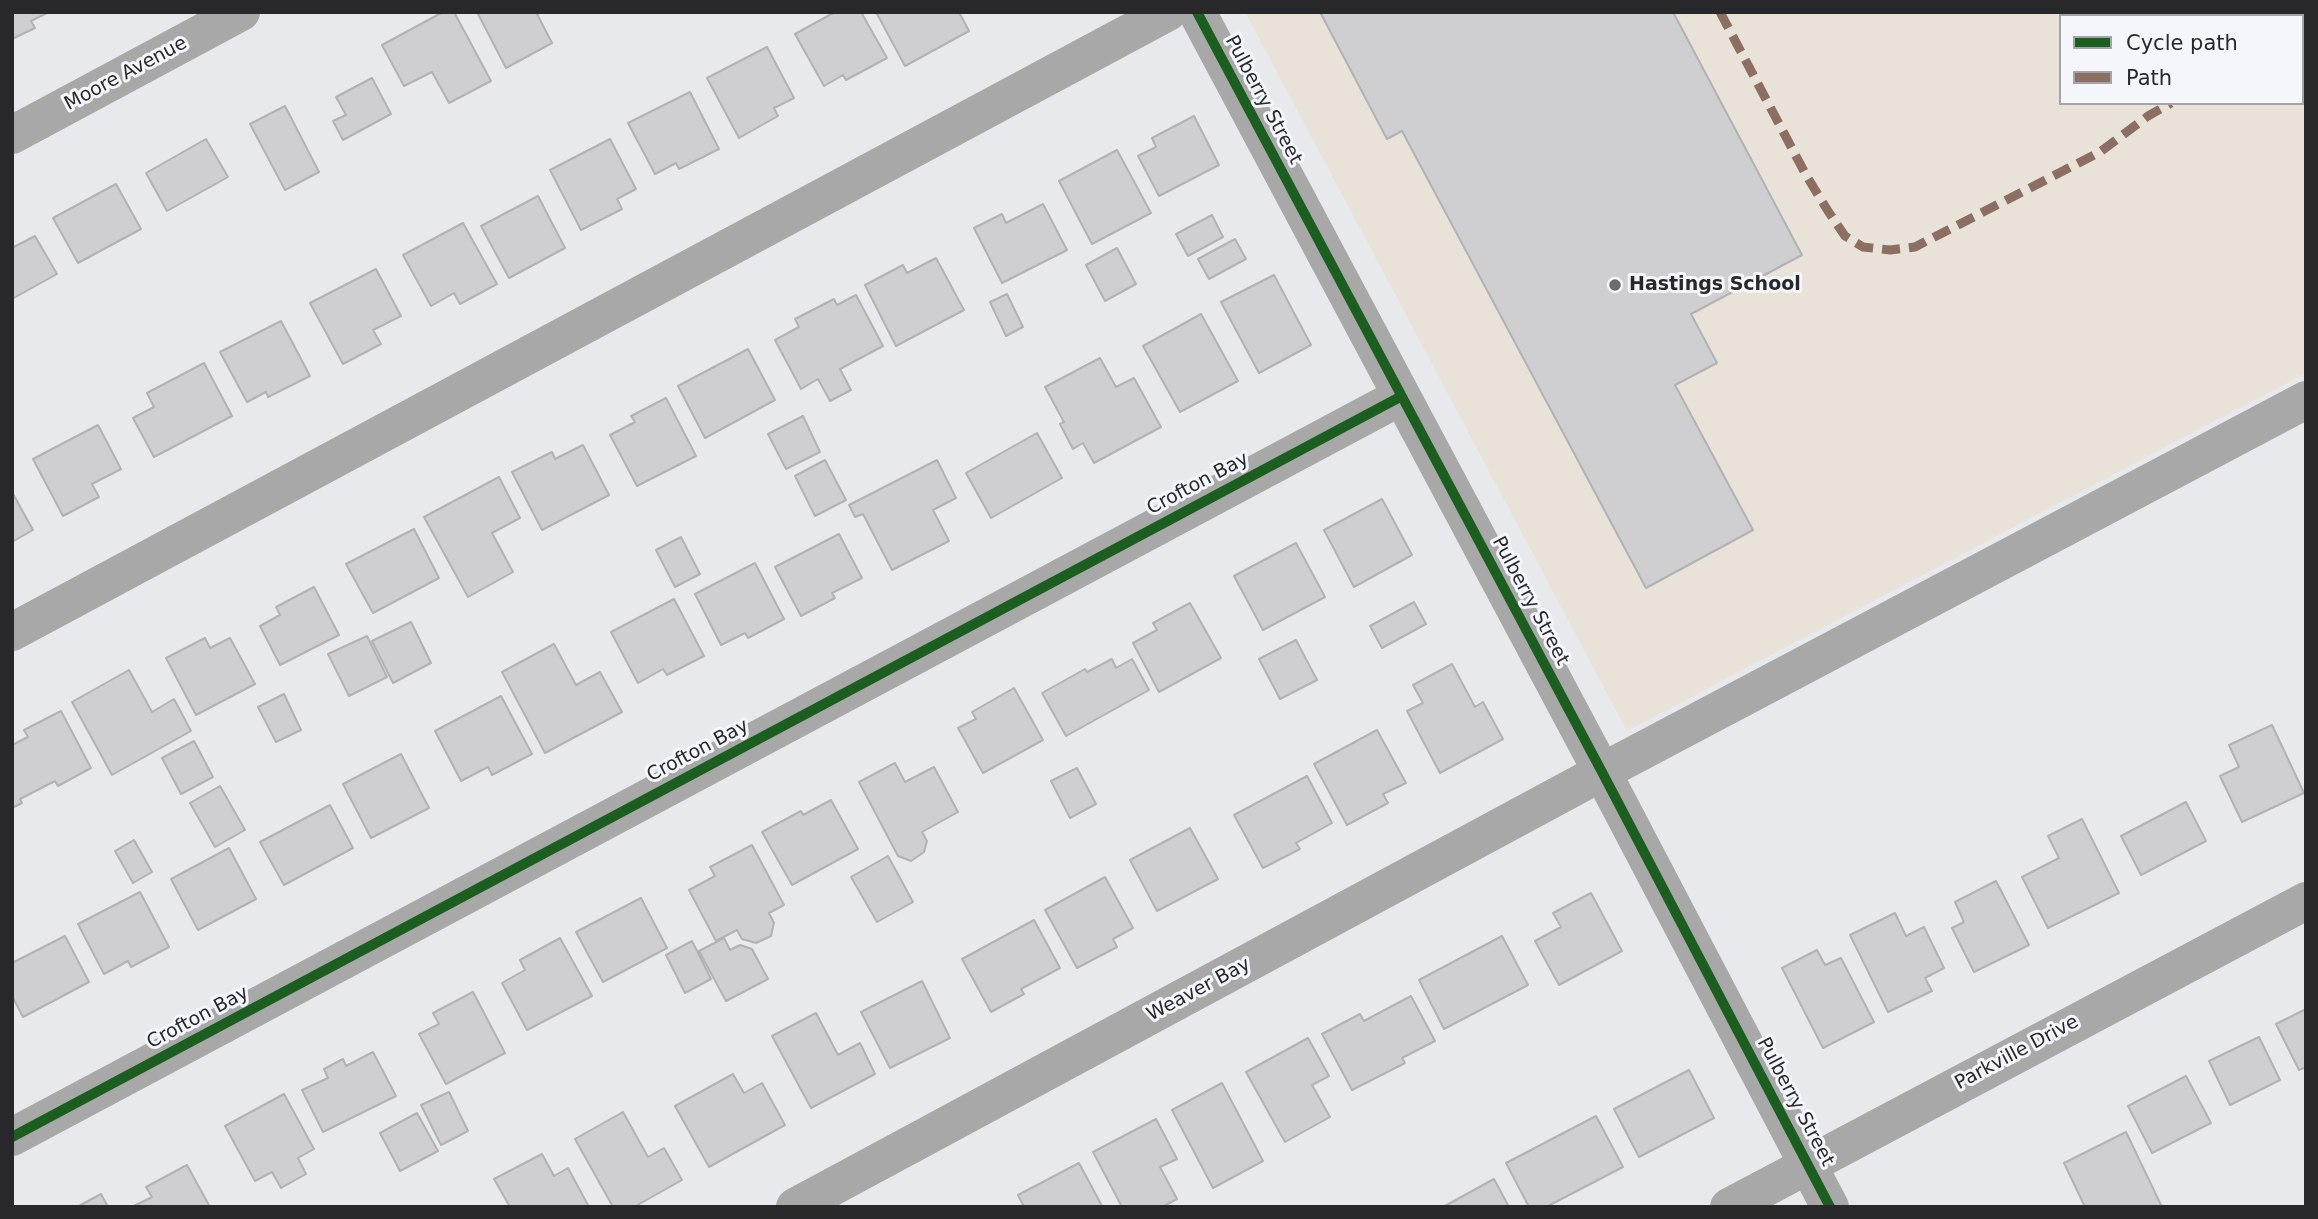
<!DOCTYPE html>
<style>
body{margin:0}
#map{position:relative;width:2318px;height:1219px;overflow:hidden;background:#e8e9ed;font-family:"DejaVu Sans",sans-serif}
canvas{display:block}
.frame{position:absolute;inset:0;border:14px solid #28282b;pointer-events:none}
.legend{position:absolute;left:2059px;top:14px;width:245px;height:91px;box-sizing:border-box;background:#f4f6fc;border:2px solid #a2a4a8;margin:0;padding:9px 12px;list-style:none;font-size:21px;color:#28282b}
.legend li{display:flex;align-items:center;gap:14px;height:35px}
.legend b{width:35px;border:2px solid #a2a4a8}
</style>
<div id="map">
<canvas width="2318" height="1219"></canvas>
<div class="frame"></div>
<ul class="legend">
<li><b style="height:9px;background:#1b5e20"></b>Cycle path</li>
<li><b style="height:9px;background:#8d6e63"></b>Path</li>
</ul>
</div>
<script>
const g = document.querySelector('canvas').getContext('2d');
g.lineJoin = 'round';
function paint(path, color) {
  g.fillStyle = color;
  g.fill(path, 'evenodd');
}
function poly(rows) {
  const path = new Path2D();
  for (const r of rows) {
    path.moveTo(r[0], r[1]);
    for (let i = 2; i < r.length; i += 2) path.lineTo(r[i], r[i + 1]);
  }
  return path;
}
function trace(path, color, width, dash) {
  g.strokeStyle = color;
  g.lineWidth = width;
  g.lineCap = dash ? 'butt' : 'round';
  g.setLineDash(dash || []);
  g.stroke(path);
}
function write(font, color, halo, rows, align = 'center') {
  g.font = font + ' "DejaVu Sans",sans-serif';
  g.lineWidth = 6;
  g.setLineDash([]);
  g.textBaseline = 'middle';
  g.strokeStyle = halo;
  g.fillStyle = color;
  for (const [text, x, y, turn = 0] of rows) {
    g.save();
    g.translate(x, y);
    g.rotate((+turn || 0) * Math.PI / 180);
    g.textAlign = isNaN(turn) ? turn : align;
    if (halo) g.strokeText(text, 0, 0);
    g.fillText(text, 0, 0);
    g.restore();
  }
}
paint(poly([
 [1245,12,2306,12,2306,373,1627,731],
 [2061,16,2302,16,2302,103,2061,103]
]), '#e9e2d9');
const building = poly([
 [12,12,49,12,31,21,35,28,12,39,12,12],
 [443,12,454,12,491,81,449,103,432,72,404,86,382,45,443,12],
 [477,12,536,12,552,43,506,68,477,12],
 [835,12,861,12,887,58,846,80,843,75,824,86,795,34,835,12],
 [876,12,959,12,969,31,905,66,876,12],
 [1320,12,1673,12,1802,255,1691,314,1717,363,1675,385,1753,530,1646,588,1402,131,1387,139,1320,12],
 [767,47,794,98,774,108,778,116,739,138,707,78,767,47],
 [372,78,391,114,343,140,333,121,346,115,336,97,372,78],
 [690,92,719,149,679,169,676,163,655,174,628,123,690,92],
 [285,106,319,172,285,190,250,124,285,106],
 [1194,116,1219,165,1159,196,1138,156,1156,147,1152,138,1194,116],
 [206,139,228,177,167,211,146,173,206,139],
 [610,139,636,189,617,199,622,209,581,230,550,170,610,139],
 [1117,150,1151,213,1092,244,1059,181,1117,150],
 [116,184,141,229,78,263,53,218,116,184],
 [538,196,565,248,509,278,481,226,538,196],
 [1043,204,1067,250,1002,283,974,228,1002,214,1006,223,1043,204],
 [1212,215,1223,237,1188,256,1176,234,1212,215],
 [463,223,497,284,460,304,454,293,431,306,403,255,463,223],
 [35,236,57,274,12,299,12,248,35,236],
 [1235,239,1246,259,1209,279,1198,259,1235,239],
 [1117,248,1136,284,1105,301,1086,265,1117,248],
 [936,258,964,310,896,346,865,285,903,265,907,273,936,258],
 [376,269,401,316,373,330,381,344,343,364,310,303,376,269],
 [1274,275,1311,345,1259,373,1221,302,1274,275],
 [1007,294,1023,327,1006,336,990,302,1007,294],
 [856,295,883,346,840,369,851,390,830,401,818,379,801,389,775,340,799,327,795,319,834,299,837,305,856,295],
 [1201,314,1238,381,1180,412,1143,346,1201,314],
 [281,321,310,376,268,397,266,392,247,402,220,352,281,321],
 [748,349,775,400,705,438,678,386,748,349],
 [1100,358,1116,387,1134,378,1161,427,1094,463,1083,443,1073,449,1060,424,1064,422,1045,387,1100,358],
 [204,363,232,416,154,457,133,418,154,407,147,393,204,363],
 [666,398,696,456,637,486,610,435,635,422,631,416,666,398],
 [803,416,820,452,786,469,768,434,803,416],
 [98,425,121,469,92,484,99,497,63,516,33,459,98,425],
 [1037,433,1062,478,991,518,966,473,1037,433],
 [583,445,609,495,542,530,512,472,552,452,555,459,583,445],
 [825,460,846,500,815,516,795,476,825,460],
 [937,460,956,498,933,510,949,541,892,570,863,514,855,517,849,505,937,460],
 [499,477,520,518,492,533,513,572,468,597,424,517,499,477],
 [12,492,33,530,12,542,12,492],
 [1382,499,1412,555,1354,587,1324,530,1382,499],
 [414,529,439,578,373,613,346,564,414,529],
 [839,534,862,578,832,593,835,598,801,616,775,567,839,534],
 [681,537,700,574,675,587,656,550,681,537],
 [1296,543,1325,597,1263,630,1234,576,1296,543],
 [755,563,784,619,748,638,745,633,721,645,695,594,755,563],
 [314,587,339,635,280,665,260,626,280,615,276,607,314,587],
 [674,599,704,656,667,675,663,669,638,683,611,632,674,599],
 [1414,602,1426,624,1382,648,1370,626,1414,602],
 [1190,603,1221,658,1159,692,1133,643,1157,630,1153,623,1190,603],
 [411,622,431,663,393,683,372,641,411,622],
 [367,636,387,677,349,696,328,654,367,636],
 [205,638,210,648,230,638,255,684,196,715,166,658,205,638],
 [1296,640,1317,680,1280,699,1259,659,1296,640],
 [554,644,576,685,600,672,622,712,545,753,502,672,554,644],
 [1112,659,1116,668,1132,659,1149,690,1066,736,1042,693,1085,669,1087,672,1112,659],
 [1452,664,1475,707,1483,702,1503,739,1440,773,1407,711,1423,703,1413,685,1452,664],
 [129,670,152,712,174,699,191,731,112,775,72,702,129,670],
 [1014,688,1043,740,983,773,958,728,976,719,972,712,1014,688],
 [284,694,301,730,276,742,258,707,284,694],
 [501,696,532,754,492,775,488,767,461,781,435,731,501,696],
 [61,711,91,768,58,786,55,781,20,799,22,803,12,808,12,745,28,737,24,730,61,711],
 [2272,725,2304,793,2242,822,2220,776,2239,767,2229,745,2272,725],
 [1377,730,1406,783,1383,794,1388,803,1347,825,1314,764,1377,730],
 [194,741,213,777,181,794,162,758,194,741],
 [401,754,429,808,371,838,343,784,401,754],
 [895,763,905,782,934,767,958,812,922,832,927,841,924,852,911,861,898,856,859,782,895,763],
 [1077,768,1096,804,1070,818,1051,781,1077,768],
 [1307,776,1332,823,1296,843,1300,849,1263,868,1234,815,1307,776],
 [220,786,245,830,215,847,190,803,220,786],
 [831,800,858,849,792,885,762,832,801,811,803,815,831,800],
 [2186,802,2206,841,2141,875,2121,836,2186,802],
 [330,805,353,848,284,885,260,842,330,805],
 [2082,819,2119,893,2048,928,2022,877,2059,858,2048,836,2082,819],
 [1190,828,1218,879,1157,911,1130,860,1190,828],
 [134,840,152,872,133,883,115,851,134,840],
 [752,845,784,905,769,913,774,923,771,936,756,943,742,939,737,930,716,941,689,890,715,876,710,867,752,845],
 [229,848,256,899,198,930,171,879,229,848],
 [888,856,913,902,877,922,851,877,888,856],
 [1105,877,1133,928,1113,939,1117,947,1077,968,1045,910,1105,877],
 [1996,881,2029,945,1974,972,1952,928,1964,922,1955,902,1996,881],
 [140,892,169,947,131,967,128,961,104,974,78,924,140,892],
 [1591,893,1622,951,1559,985,1535,941,1561,927,1553,913,1591,893],
 [641,898,667,948,603,982,576,932,641,898],
 [1895,913,1906,936,1924,927,1944,968,1925,978,1932,991,1888,1012,1850,935,1895,913],
 [1034,920,1060,968,1021,989,1024,994,991,1012,962,959,1034,920],
 [65,936,89,982,23,1017,12,996,12,963,65,936],
 [1502,936,1528,985,1444,1029,1419,980,1502,936],
 [560,938,592,996,527,1030,502,983,525,970,520,960,560,938],
 [724,938,730,950,740,945,752,949,768,979,726,1001,699,951,724,938],
 [692,941,711,979,685,993,666,955,692,941],
 [1817,950,1825,965,1841,958,1874,1022,1823,1048,1782,968,1817,950],
 [922,981,950,1038,890,1068,861,1012,922,981],
 [473,992,505,1053,446,1084,419,1034,439,1024,433,1013,473,992],
 [1411,996,1435,1041,1402,1058,1405,1063,1352,1090,1322,1034,1360,1014,1364,1021,1411,996],
 [2306,1009,2306,1067,2299,1070,2276,1024,2306,1009],
 [816,1013,838,1055,860,1043,875,1074,811,1108,772,1036,816,1013],
 [2259,1037,2280,1080,2230,1105,2209,1061,2259,1037],
 [1308,1038,1329,1076,1312,1085,1330,1117,1285,1142,1246,1072,1308,1038],
 [373,1052,396,1096,323,1132,302,1090,328,1078,324,1069,343,1059,346,1066,373,1052],
 [1689,1070,1714,1118,1639,1157,1614,1109,1689,1070],
 [733,1074,744,1093,762,1083,785,1125,709,1167,675,1106,733,1074],
 [2186,1076,2211,1123,2152,1153,2128,1106,2186,1076],
 [1222,1083,1263,1161,1213,1188,1172,1110,1222,1083],
 [449,1092,468,1131,441,1145,421,1105,449,1092],
 [284,1094,314,1149,298,1158,306,1174,281,1188,272,1172,255,1181,225,1126,284,1094],
 [623,1112,648,1157,664,1148,682,1180,634,1207,613,1207,575,1139,623,1112],
 [417,1113,438,1151,400,1171,380,1133,417,1113],
 [1596,1116,1623,1167,1546,1207,1529,1207,1506,1163,1596,1116],
 [1156,1119,1177,1159,1160,1167,1177,1199,1162,1207,1122,1207,1093,1152,1156,1119],
 [2126,1132,2162,1207,2085,1207,2064,1163,2126,1132],
 [542,1154,554,1176,568,1168,589,1207,510,1207,494,1179,542,1154],
 [1079,1163,1102,1206,1024,1207,1018,1195,1079,1163],
 [187,1165,210,1207,132,1207,152,1197,146,1187,187,1165],
 [1494,1179,1509,1207,1443,1207,1494,1179],
 [101,1194,108,1207,77,1207,101,1194]
]);
paint(building, '#cfcfd1');
trace(building, '#b2b1b3', 2);
trace(poly([
 [1197,12,1602,772,1830,1207],
 [12,135,241,12],
 [12,632,1168,12],
 [12,1137,1400,397],
 [795,1207,1602,772,2306,400],
 [1729,1207,2306,901]
]), '#a7a8a7', 38);
trace(poly([
 [1720,12,1806,175,1828,211,1845,236,1863,247,1890,250,1915,247,2100,152,2148,116,2171,103],
 [2302,27,2306,25]
]), '#8d6e63', 9, [18, 9]);
trace(poly([
 [1197,12,1602,772,1830,1207],
 [12,1137,1400,397]
]), '#1b5e20', 10);
for (const [x, y, r, color] of [
 [1615,285,7,"#6b6c6f"]
]) {
  const dot = new Path2D();
  dot.arc(x, y, r, 0, 2 * Math.PI);
  g.fillStyle = color;
  g.fill(dot);
  trace(dot, '#f4f6fc', 2.5);
}
write('19px', '#28282b', '#f4f6fc', [
 ["Moore Avenue",126,74,-28],
 ["Pulberry Street",1263,100,62],
 ["Crofton Bay",1198,484,-28],
 ["Pulberry Street",1530,601,62],
 ["Crofton Bay",698,751,-28],
 ["Weaver Bay",1199,990,-28],
 ["Crofton Bay",198,1018,-28],
 ["Parkville Drive",2017,1053,-28],
 ["Pulberry Street",1795,1102,62]
]);
write('bold 19px', '#28282b', '#f4f6fc', [
 ["Hastings School",1629,285]
], 'left');
</script>
